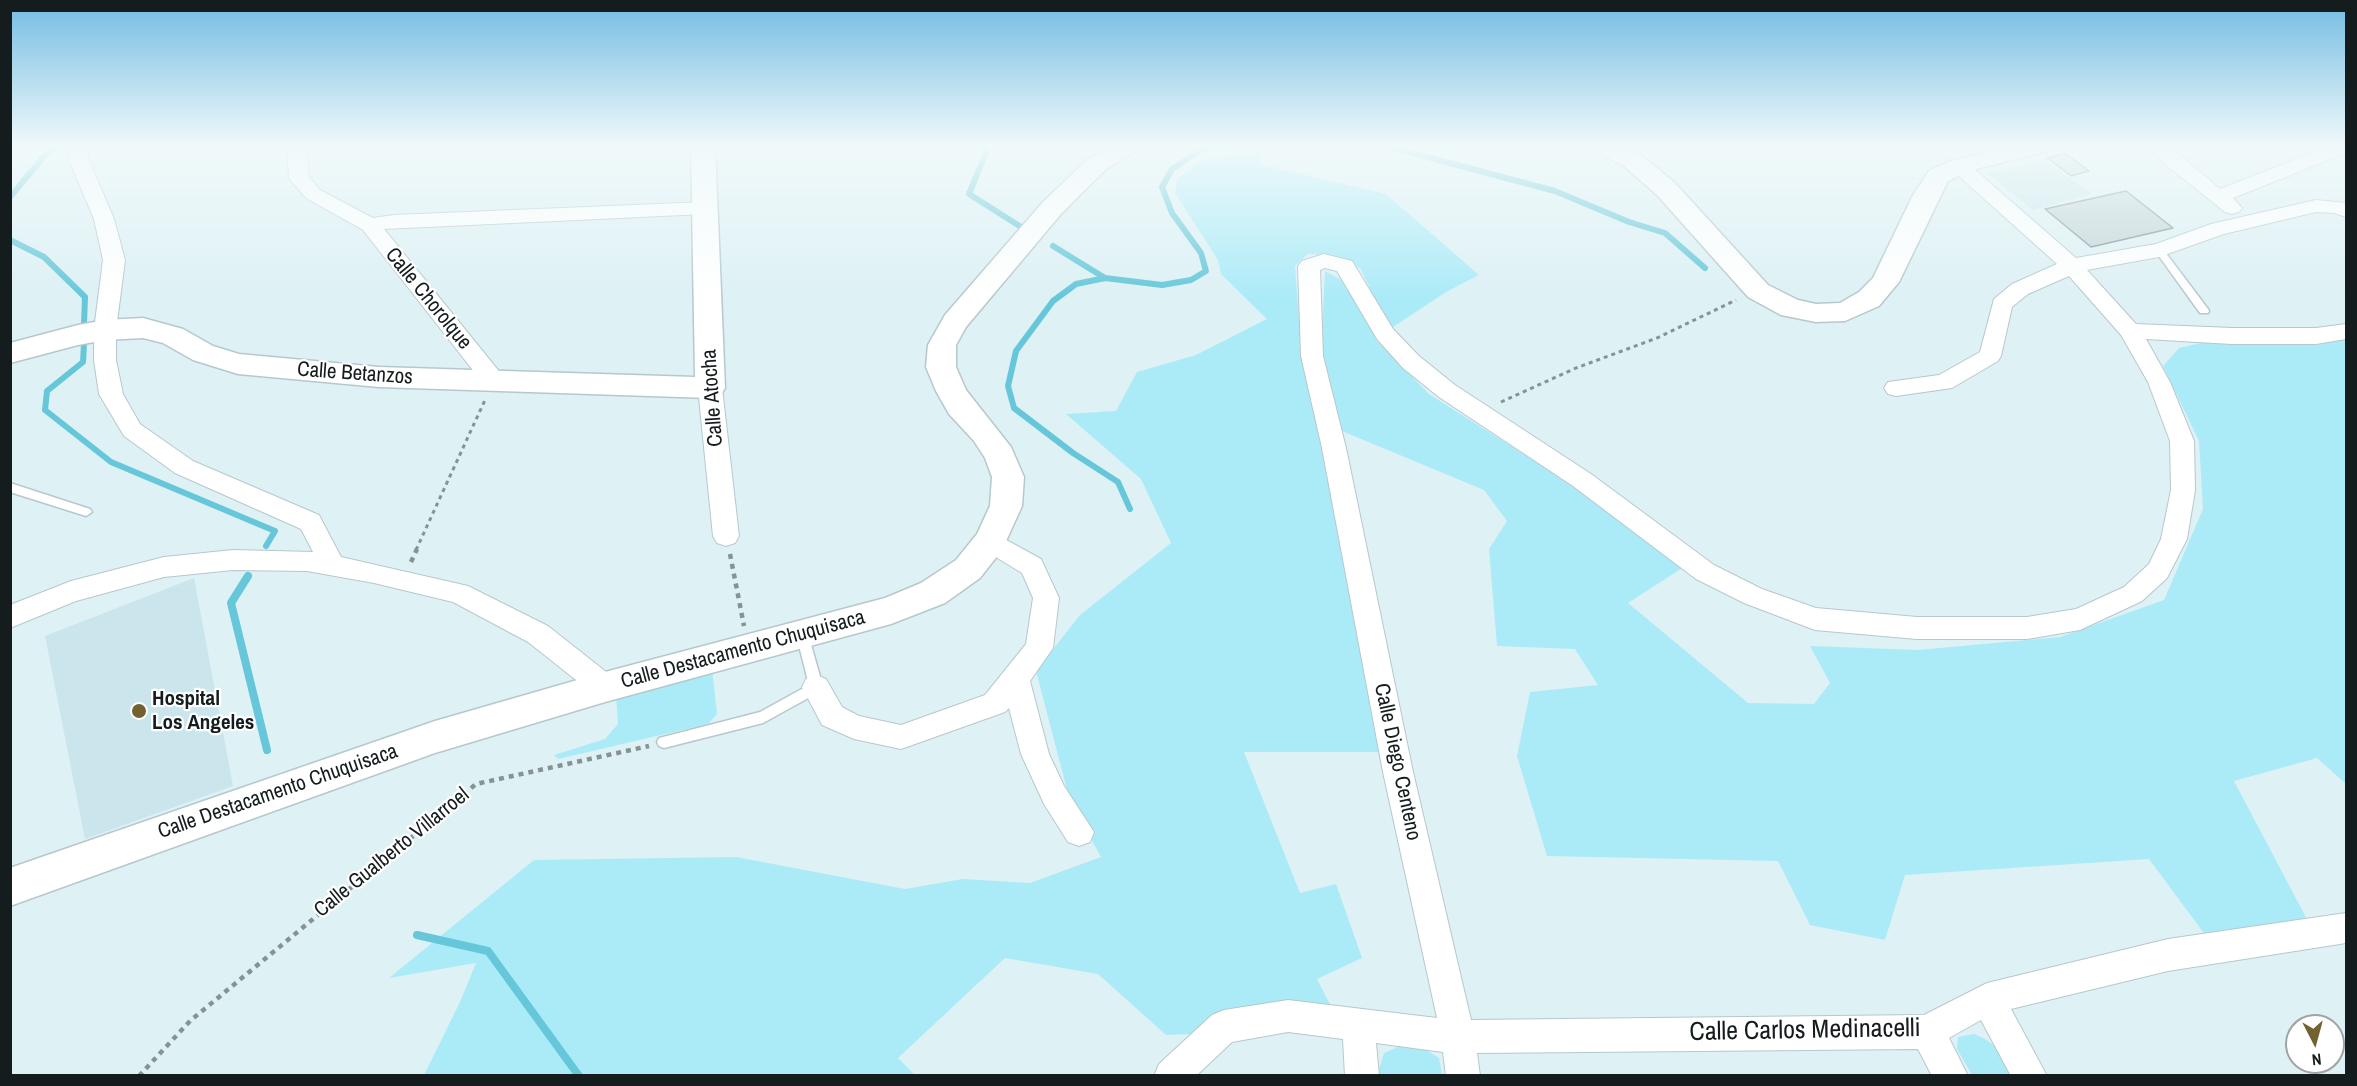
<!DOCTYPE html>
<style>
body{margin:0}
#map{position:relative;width:2357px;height:1086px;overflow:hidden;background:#def1f5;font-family:"Archivo Narrow",sans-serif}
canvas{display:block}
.frame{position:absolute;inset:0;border:12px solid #151c1d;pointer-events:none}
.north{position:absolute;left:2285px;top:1014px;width:60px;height:60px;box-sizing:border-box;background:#fff;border:2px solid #a1a4a5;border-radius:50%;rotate:174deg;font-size:16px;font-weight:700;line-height:24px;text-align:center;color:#151c1d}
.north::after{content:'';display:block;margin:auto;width:21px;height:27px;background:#73612f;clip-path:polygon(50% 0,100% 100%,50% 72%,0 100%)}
</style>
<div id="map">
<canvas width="2357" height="1086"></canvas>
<div class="frame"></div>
<div class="north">N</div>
</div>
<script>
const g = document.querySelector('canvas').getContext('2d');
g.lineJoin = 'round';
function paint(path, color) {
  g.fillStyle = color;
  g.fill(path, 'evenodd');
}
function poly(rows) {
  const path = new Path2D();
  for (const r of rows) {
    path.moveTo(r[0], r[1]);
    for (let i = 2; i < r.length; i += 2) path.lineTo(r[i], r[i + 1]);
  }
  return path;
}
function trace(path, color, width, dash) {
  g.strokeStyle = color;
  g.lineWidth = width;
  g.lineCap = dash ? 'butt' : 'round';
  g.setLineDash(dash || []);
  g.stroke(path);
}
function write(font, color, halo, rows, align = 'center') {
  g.font = font + ' "Archivo Narrow",sans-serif';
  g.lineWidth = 4.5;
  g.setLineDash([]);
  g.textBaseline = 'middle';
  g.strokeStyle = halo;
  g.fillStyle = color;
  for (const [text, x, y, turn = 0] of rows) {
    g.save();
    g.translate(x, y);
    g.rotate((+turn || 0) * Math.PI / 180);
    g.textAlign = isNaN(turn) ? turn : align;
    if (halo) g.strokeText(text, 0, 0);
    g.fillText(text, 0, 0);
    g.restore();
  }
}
paint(poly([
 [2044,159,2091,194,2033,210,1987,173],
 [194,578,233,786,85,839,45,636]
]), '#cae6ec');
paint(poly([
 [1262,148,1260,164,1386,194,1479,275,1446,292,1390,329,1360,268,1333,255,1308,254,1295,266,1301,347,1382,752,1244,752,1300,893,1336,884,1362,958,1317,979,1342,1028,1166,1035,1098,974,1005,958,898,1058,915,1075,424,1075,460,1002,476,963,389,978,534,860,736,857,905,889,963,879,1030,883,1101,857,1070,801,1036,671,1080,615,1171,543,1141,479,1066,414,1116,411,1137,372,1196,355,1267,319,1221,274,1218,260,1175,193,1177,180,1198,162],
 [1325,271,1351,285,1376,340,1429,394,1555,474,1687,565,1628,603,1748,703,1814,704,1830,683,1810,646,1918,650,2060,637,2164,600,2203,509,2199,441,2163,366,2179,348,2228,337,2329,340,2346,337,2346,784,2317,758,2234,781,2310,925,2209,940,2149,859,1905,875,1885,940,1810,925,1778,861,1547,856,1517,756,1530,692,1598,685,1575,649,1497,646,1489,549,1507,521,1484,490,1342,431,1321,353],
 [712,668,717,714,708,724,558,759,554,755,605,739,618,724,616,693],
 [1974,1034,1985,1039,1999,1049,2014,1075,1972,1075,1957,1049,1958,1037],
 [1405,1044,1422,1047,1439,1058,1442,1075,1377,1076,1384,1053]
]), '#abebf8');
trace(poly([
 [984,146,987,150,969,194,1029,232],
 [1386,146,1555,191,1629,222,1665,233,1705,268],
 [10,197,47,153,57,146],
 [10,240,44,257,85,297,84,324],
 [1053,246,1105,278,1162,285,1191,280,1206,271,1201,253,1172,213,1162,187,1172,169,1204,148,1212,146],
 [1105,278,1076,284,1053,301,1016,351,1008,386,1014,408,1073,453,1118,482,1130,509],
 [84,344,83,362,47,391,45,410,111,462,275,531,266,546]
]), '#65c7d9', 6);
trace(poly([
 [248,576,231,603,267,750],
 [417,935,488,951,579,1076]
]), '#65c7d9', 8);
const building = poly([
 [2065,153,2089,171,2071,176,2047,158,2065,153],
 [2126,191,2173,228,2091,247,2045,209,2126,191]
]);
paint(building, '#c3d5d9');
trace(building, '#829497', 1.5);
const lane = poly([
 [2159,247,2162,248,2208,309,2209,311,2208,313,2200,313,2156,252,2156,248,2159,247],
 [10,483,90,509,92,512,86,516,10,492,10,483],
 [802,629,806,630,808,634,823,687,821,691,763,723,664,748,659,746,657,742,659,738,760,712,809,685,796,634,798,630,802,629]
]);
const street = poly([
 [72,146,91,146,88,158,114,219,125,260,116,330,116,360,123,394,140,424,193,461,319,515,341,557,468,586,548,626,615,679,619,687,615,695,605,699,595,695,528,642,453,602,374,583,307,571,233,570,164,577,76,601,10,628,10,605,71,581,164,557,233,550,313,552,301,529,175,473,124,436,99,394,94,360,94,330,103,260,94,219,68,158,72,146],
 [287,146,306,146,309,177,320,190,373,218,394,215,705,202,712,204,715,208,712,212,705,214,384,229,502,375,505,381,502,387,494,389,486,387,363,230,306,198,292,182,289,178,287,146],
 [2149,146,2169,146,2220,189,2330,146,2346,146,2346,153,2233,198,2242,208,2239,212,2232,214,2225,212,2166,165,2149,146],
 [1959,160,1966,162,2076,258,2156,244,2211,224,2316,200,2346,203,2346,217,2334,213,2316,212,2224,234,2159,257,2087,270,2136,324,2232,328,2316,328,2346,324,2346,339,2316,344,2232,344,2146,339,2170,382,2194,441,2195,490,2187,539,2167,578,2142,601,2080,630,2027,639,1917,639,1815,630,1744,603,1696,579,1573,486,1439,397,1403,368,1377,339,1337,271,1325,268,1320,270,1323,356,1346,448,1413,772,1471,1020,1924,1015,1987,983,2168,939,2346,913,2346,943,2168,971,2011,1009,2047,1076,2011,1076,1981,1020,1949,1038,1968,1076,1932,1076,1918,1049,1477,1053,1480,1076,1446,1076,1443,1052,1376,1043,1379,1076,1345,1076,1343,1039,1288,1032,1232,1042,1196,1076,1154,1076,1159,1064,1212,1015,1224,1010,1288,1000,1437,1018,1383,772,1322,448,1301,356,1298,266,1302,261,1324,254,1352,261,1393,329,1419,356,1455,385,1591,474,1714,565,1762,589,1816,608,1917,617,2027,617,2076,609,2124,587,2149,564,2161,539,2171,490,2170,441,2148,382,2121,335,2069,276,2028,294,2012,307,2001,356,1998,361,1952,388,1896,396,1888,394,1884,388,1888,382,1939,375,1980,352,1994,299,2012,284,2057,264,1952,170,1949,166,1952,162,1959,160],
 [710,380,718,382,722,388,739,536,735,543,726,546,717,543,713,536,698,388,702,382,710,380],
 [990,531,1041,559,1059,598,1053,648,1030,681,1049,754,1064,786,1094,832,1090,842,1079,846,1068,842,1044,804,1021,754,1009,708,1005,712,901,749,854,739,822,725,802,687,806,679,816,675,826,679,842,707,859,716,901,725,985,695,1026,644,1033,598,1022,573,981,548,977,541,981,534,990,531]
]);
const secondary = poly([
 [691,146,715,146,725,388,721,395,710,398,379,387,238,374,193,360,163,343,143,338,105,340,78,345,10,363,10,343,78,325,105,320,143,318,183,329,213,346,239,354,379,367,695,377,691,146]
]);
const primary = poly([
 [1110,146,1139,146,1136,151,1106,169,1061,214,966,327,956,345,956,367,966,390,1011,447,1024,477,1022,506,1002,550,980,578,945,603,891,624,605,702,435,753,10,906,10,868,435,721,605,672,885,598,921,583,956,560,977,534,990,506,992,477,985,458,974,441,949,414,936,391,926,367,928,345,945,315,1043,202,1088,159,1110,146],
 [1591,146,1622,146,1642,156,1675,183,1768,285,1798,300,1816,304,1840,303,1859,292,1873,278,1913,195,1929,171,1950,161,2011,146,2051,146,2048,151,1968,171,1948,181,1899,282,1879,306,1845,321,1816,322,1781,315,1748,297,1657,195,1624,166,1594,151,1591,146]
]);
trace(lane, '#b6c8cc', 3);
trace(street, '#b6c8cc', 2);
trace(secondary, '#b6c8cc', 3);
trace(primary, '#b6c8cc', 3);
trace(poly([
 [1501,402,1576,368,1657,338,1736,300],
 [416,550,485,400]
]), '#859395', 3, [4, 4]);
trace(poly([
 [730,554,744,626],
 [411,562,417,549],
 [139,1076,190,1021,476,784,649,746]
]), '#859395', 4.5, [5, 5]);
paint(lane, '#fff');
paint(street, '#fff');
paint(secondary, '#fff');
paint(primary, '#fff');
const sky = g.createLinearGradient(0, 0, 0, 298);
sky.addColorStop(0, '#73bce2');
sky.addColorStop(0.49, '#f0f9fa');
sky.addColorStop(1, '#f0f9fa00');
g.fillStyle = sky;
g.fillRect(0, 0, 2357, 298);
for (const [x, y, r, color] of [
 [139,711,8,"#73612f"]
]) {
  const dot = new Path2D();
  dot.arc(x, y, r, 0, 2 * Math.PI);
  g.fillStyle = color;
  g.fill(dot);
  trace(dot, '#fff', 2);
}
write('21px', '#151c1d', '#fff', [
 ["Calle Chorolque",428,299,51],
 ["Calle Betanzos",355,374,4],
 ["Calle Atocha",713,398,-94],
 ["Calle Destacamento Chuquisaca",743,650,-15],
 ["Calle Diego Centeno",1397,762,78],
 ["Calle Destacamento Chuquisaca",278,792,-19],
 ["Calle Gualberto Villarroel",392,853,-39]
]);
write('bold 21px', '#151c1d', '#fff', [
 ["Hospital",152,699],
 ["Los Angeles",152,723]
], 'left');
write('26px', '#151c1d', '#fff', [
 ["Calle Carlos Medinacelli",1805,1031,-1]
]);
</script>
